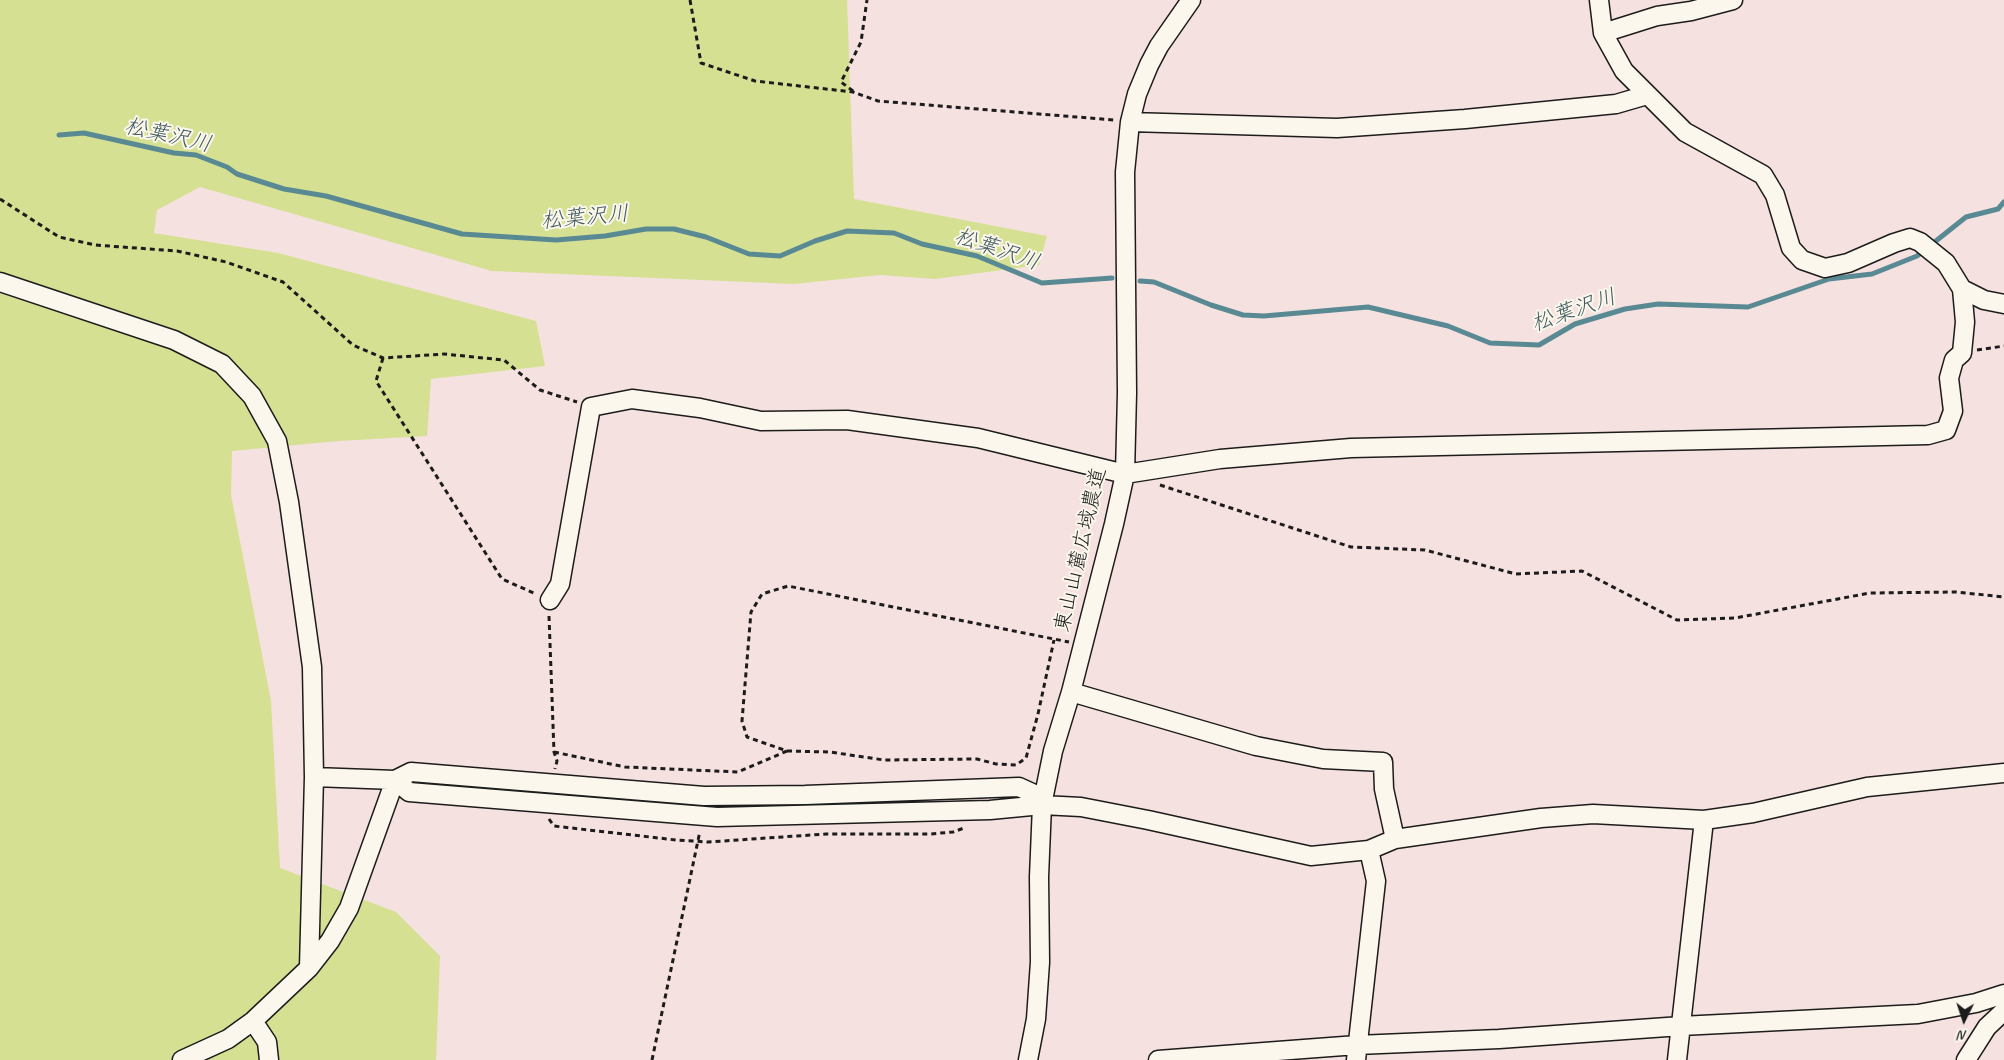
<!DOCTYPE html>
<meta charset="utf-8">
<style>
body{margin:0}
#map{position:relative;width:2004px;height:1060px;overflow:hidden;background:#f5e1df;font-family:Caveat,sans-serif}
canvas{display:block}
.north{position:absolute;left:1939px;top:995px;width:50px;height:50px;-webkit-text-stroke:4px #fbf7ec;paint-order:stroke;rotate:184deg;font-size:14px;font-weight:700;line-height:20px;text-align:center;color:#1c1c1c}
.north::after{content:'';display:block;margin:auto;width:18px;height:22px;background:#1c1c1c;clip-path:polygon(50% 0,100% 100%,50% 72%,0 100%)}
</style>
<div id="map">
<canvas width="2004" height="1060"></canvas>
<div class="north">N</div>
</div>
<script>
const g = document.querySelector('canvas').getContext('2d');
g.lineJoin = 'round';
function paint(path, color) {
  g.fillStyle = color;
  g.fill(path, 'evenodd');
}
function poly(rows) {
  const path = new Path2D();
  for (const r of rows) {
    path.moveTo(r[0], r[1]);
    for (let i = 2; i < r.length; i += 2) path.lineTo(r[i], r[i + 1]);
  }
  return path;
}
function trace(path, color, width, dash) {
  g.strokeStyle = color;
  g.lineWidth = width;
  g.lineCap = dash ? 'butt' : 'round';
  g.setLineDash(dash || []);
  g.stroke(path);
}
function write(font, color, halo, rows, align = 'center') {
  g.font = font + ' Caveat,"Klee One",sans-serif';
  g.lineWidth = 4;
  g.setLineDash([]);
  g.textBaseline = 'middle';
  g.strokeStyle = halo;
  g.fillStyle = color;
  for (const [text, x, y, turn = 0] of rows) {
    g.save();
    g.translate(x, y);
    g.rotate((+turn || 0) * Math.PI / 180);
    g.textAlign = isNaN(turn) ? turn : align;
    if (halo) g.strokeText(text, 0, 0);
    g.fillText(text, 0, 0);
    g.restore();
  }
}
paint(poly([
 [0,0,847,0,854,199,1047,236,1039,265,935,279,880,275,794,284,492,271,200,187,157,210,154,233,278,253,536,321,545,366,431,379,427,436,338,441,232,451,231,495,271,701,280,868,396,912,440,956,436,1060,0,1060]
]), '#d5e093');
trace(poly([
 [59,135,84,133,174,153,196,155,227,167,237,174,284,189,326,196,462,234,556,240,605,236,646,229,674,229,706,237,749,254,780,256,815,241,847,231,894,233,922,244,977,256,1042,283,1112,278],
 [1140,281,1154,282,1211,305,1243,315,1264,316,1368,307,1448,326,1490,343,1539,345,1575,324,1625,309,1658,304,1748,307,1829,279,1872,274,1917,256,1966,217,1998,209,2004,202]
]), '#598992', 5);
const minor = poly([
 [1599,0,1603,33,1624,71,1685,132,1763,175,1775,195,1791,248,1802,260,1825,268,1848,263,1894,243,1910,238,1920,242,1946,263,1962,289,1984,300,2004,304],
 [1603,33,1657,16,1691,11,1733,0],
 [1130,122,1337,128,1465,119,1616,104,1647,95],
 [0,282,174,340,222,364,252,396,277,441,289,502,312,667,314,777,309,968],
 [550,600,560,584,591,407,632,399,700,408,761,421,847,420,978,438,1125,474,1220,459,1351,448,1928,435,1946,430,1953,411,1949,378,1954,360,1962,353,1965,322,1962,289],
 [1071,692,1256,746,1323,759,1383,762,1384,789,1395,839],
 [314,777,395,780,411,772,704,796,805,795,1019,787,1043,798],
 [395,780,409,792,717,817,990,810,1042,805,1081,807,1148,820,1311,856,1369,850,1395,839,1541,818,1593,814,1704,820,1753,813,1867,787,2004,773],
 [253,1021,267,1042,269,1060],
 [182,1060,228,1039,253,1021,309,968,330,941,349,908,395,780],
 [1028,1060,1036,1019,1040,962,1039,877,1042,805,1053,751,1071,692,1114,524,1125,474,1127,393,1125,172,1130,122,1137,94,1149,65,1159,46,1191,0],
 [1158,1060,1357,1045,1499,1039,1681,1026,1918,1014,1976,1003,2004,994],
 [1356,1060,1376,881,1369,850],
 [1677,1060,1704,820],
 [1966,1060,1987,1027,2004,1011]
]);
trace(minor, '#1c1c1c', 21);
trace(poly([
 [690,0,701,63,755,81,853,92,878,101,1114,120],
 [853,91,841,82,861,42,867,0],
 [0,199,59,237,95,245,177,251,226,262,283,282,353,345,383,358,444,354,504,360,540,390,577,402],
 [1977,350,2004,346],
 [383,358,376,381,502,579,536,594],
 [1160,485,1351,547,1425,550,1516,574,1582,571,1677,620,1735,618,1870,593,1956,592,2004,597],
 [549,616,554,752,557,761,555,769],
 [787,751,830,752,884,760,977,759,996,764,1016,765,1026,758,1038,714,1054,640],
 [554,752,625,767,738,772,787,751,747,737,742,721,751,612,762,594,788,586,1069,642],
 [549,819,554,826,676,840,708,842,826,834,930,834,953,832,964,828],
 [652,1060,700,831]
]), '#1c1c1c', 3, [5, 4]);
trace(minor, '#fbf7ec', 18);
write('21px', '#1c1c1c', '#fbf7ec', [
 ["東山山麓広域農道",1081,550,-77]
]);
write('italic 22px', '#405b61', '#fbf7ec', [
 ["松葉沢川",168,136,13],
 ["松葉沢川",585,218,-5],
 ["松葉沢川",997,250,19],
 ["松葉沢川",1574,311,-19]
]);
</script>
